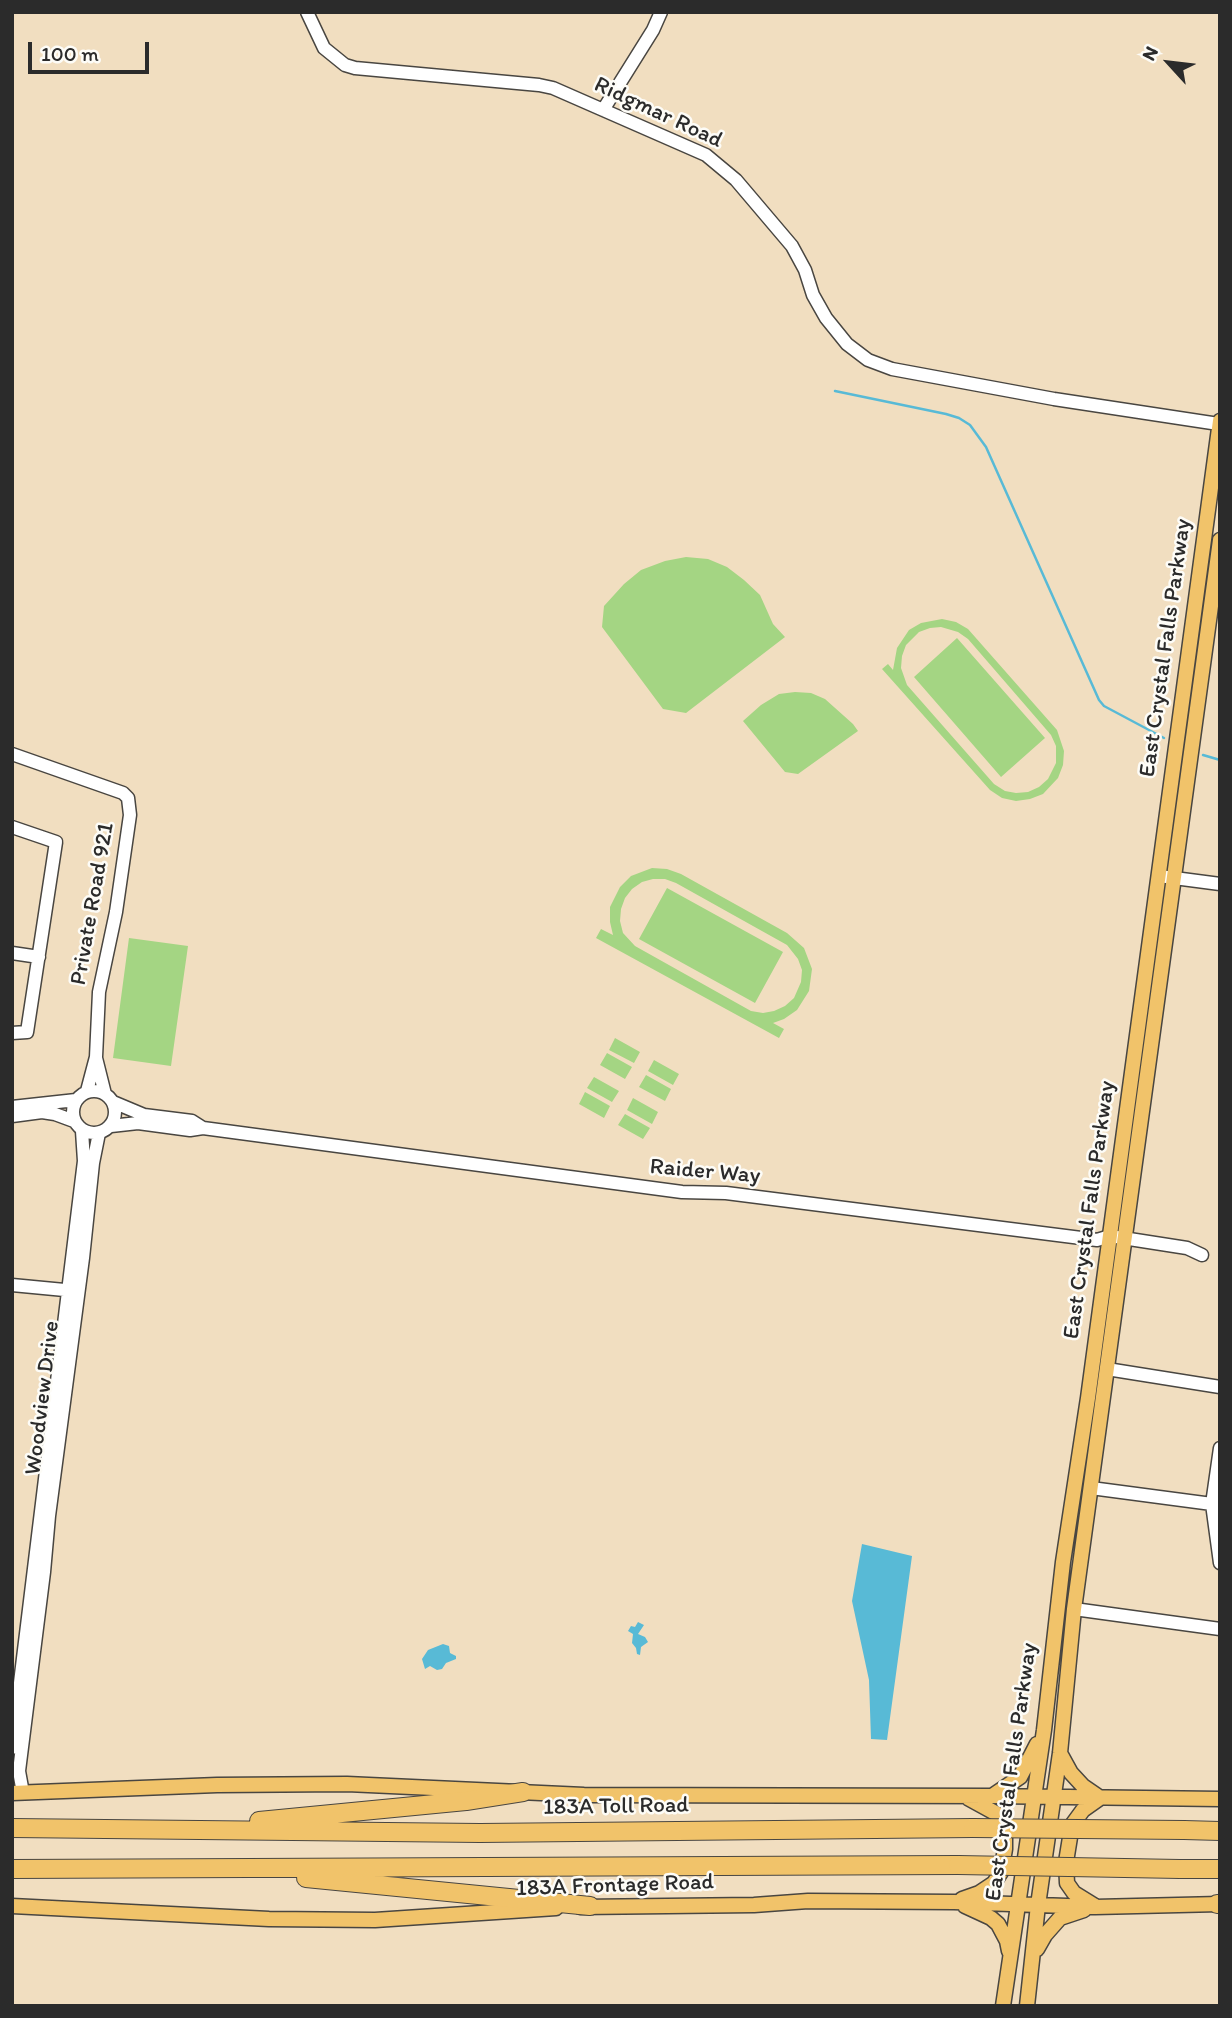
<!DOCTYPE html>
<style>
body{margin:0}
#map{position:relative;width:1232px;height:2018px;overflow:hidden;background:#f1dec0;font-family:Itim,sans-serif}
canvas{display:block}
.frame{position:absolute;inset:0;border:14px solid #2b2b2b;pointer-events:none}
.north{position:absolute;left:1134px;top:28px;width:70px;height:70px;-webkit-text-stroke:5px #fdfcf7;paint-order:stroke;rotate:297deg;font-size:19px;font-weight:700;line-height:28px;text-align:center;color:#2b2b2b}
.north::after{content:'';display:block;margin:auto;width:24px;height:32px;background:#2b2b2b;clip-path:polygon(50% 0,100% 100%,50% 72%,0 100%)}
.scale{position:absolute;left:28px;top:42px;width:121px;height:32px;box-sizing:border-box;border:4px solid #2b2b2b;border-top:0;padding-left:9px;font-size:21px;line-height:24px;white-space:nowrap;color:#2b2b2b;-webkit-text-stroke:5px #fdfcf7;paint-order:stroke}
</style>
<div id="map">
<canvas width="1232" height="2018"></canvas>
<div class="frame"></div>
<div class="north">N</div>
<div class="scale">100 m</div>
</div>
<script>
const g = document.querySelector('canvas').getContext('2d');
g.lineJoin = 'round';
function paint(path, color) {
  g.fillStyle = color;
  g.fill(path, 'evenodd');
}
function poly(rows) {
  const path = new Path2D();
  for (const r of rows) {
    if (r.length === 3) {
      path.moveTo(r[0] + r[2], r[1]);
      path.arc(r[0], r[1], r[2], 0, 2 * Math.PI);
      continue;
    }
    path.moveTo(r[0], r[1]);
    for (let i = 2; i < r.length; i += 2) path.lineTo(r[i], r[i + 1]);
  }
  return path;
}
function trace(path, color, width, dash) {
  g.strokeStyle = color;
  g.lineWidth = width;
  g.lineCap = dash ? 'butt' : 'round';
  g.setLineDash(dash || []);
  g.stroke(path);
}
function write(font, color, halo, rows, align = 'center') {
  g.font = font + ' Itim,sans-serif';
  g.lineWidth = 5;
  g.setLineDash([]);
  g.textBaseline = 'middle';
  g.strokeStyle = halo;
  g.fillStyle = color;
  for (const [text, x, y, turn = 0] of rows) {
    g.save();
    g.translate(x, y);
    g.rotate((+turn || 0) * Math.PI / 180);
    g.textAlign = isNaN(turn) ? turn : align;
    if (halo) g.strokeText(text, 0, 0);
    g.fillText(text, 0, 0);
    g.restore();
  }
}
paint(poly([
 [686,557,708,559,727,567,744,580,760,595,773,624,785,637,686,713,663,709,602,627,604,606,624,584,641,570,665,561],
 [942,619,956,622,968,629,1057,730,1064,751,1063,765,1058,778,1043,794,1030,799,1016,801,1002,798,990,790,882,669,888,664,893,670,897,648,909,630,921,623],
 [941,627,958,632,968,639,1051,735,1056,746,1056,763,1048,779,1039,787,1028,792,1016,793,1005,791,994,784,907,685,901,668,902,656,906,645,919,632,930,628],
 [957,638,1045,738,1001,777,914,677],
 [795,692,811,693,825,699,853,724,858,731,798,774,785,772,743,721,761,705,779,694],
 [652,868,667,869,681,874,787,933,804,948,812,969,809,991,797,1010,784,1019,773,1023,784,1029,779,1038,596,938,601,929,613,935,610,922,610,907,620,887,631,876],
 [653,879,665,879,676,883,787,945,798,959,802,970,801,982,794,998,785,1006,774,1011,763,1013,751,1011,635,946,623,933,620,921,621,909,625,898,632,889,642,882],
 [667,888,783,952,755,1003,639,939],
 [129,938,188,946,171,1066,113,1058],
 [615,1038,640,1052,634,1063,609,1050],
 [607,1053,632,1067,625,1079,600,1065],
 [654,1060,679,1074,673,1085,648,1071],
 [646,1075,671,1089,665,1101,639,1087],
 [594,1077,619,1091,612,1102,587,1088],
 [585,1092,610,1106,604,1118,579,1104],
 [633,1098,658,1112,652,1124,627,1110],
 [625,1114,650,1128,643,1139,618,1125]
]), '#a4d583');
paint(poly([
 [862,1544,912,1556,887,1740,871,1739,869,1680,852,1601],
 [638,1622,644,1625,638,1634,645,1637,648,1642,641,1647,640,1655,637,1654,636,1648,632,1643,633,1634,628,1631,631,1626,635,1627],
 [443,1644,449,1646,450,1653,456,1656,456,1659,446,1663,442,1669,437,1670,430,1666,425,1669,422,1659,428,1650]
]), '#58bad6');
trace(poly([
 [835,391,946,414,959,418,970,425,986,447,1099,700,1104,706,1164,738],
 [1203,755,1220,760]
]), '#58bad6', 2.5);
const minor = poly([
 [307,12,324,48,345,65,355,68,539,85,553,88,706,155,736,180,792,246,805,270,813,295,826,318,847,344,868,360,892,369,1054,399,1212,423],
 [603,110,653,30,661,12],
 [12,754,123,793,128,798,130,815,116,912,99,992,96,1057,87,1091],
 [12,827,56,842,27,1032,12,1033],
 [1159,876,1220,884],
 [12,953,39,957],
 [96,1058,105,1094],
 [94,1112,21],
 [113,1102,144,1115,192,1121,203,1128],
 [12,1107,76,1100],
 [12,1116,42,1112,55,1114,74,1121],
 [111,1126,138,1123,190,1130,203,1128,682,1192,726,1193,1097,1240,1110,1236,1187,1248,1202,1255],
 [12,1285,75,1291],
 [1107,1369,1220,1387],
 [1220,1448,1212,1504,1220,1563],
 [1091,1488,1212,1504],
 [1074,1609,1220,1629],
 [12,1748,84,1161,82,1131],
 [23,1793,19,1771,44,1572,49,1516,83,1258,93,1163,99,1133]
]);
const major = poly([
 [1060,1753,1071,1773,1083,1786,1099,1797],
 [12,1793,217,1785,347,1784,584,1795,992,1796,1220,1799],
 [992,1796,1020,1777,1037,1744],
 [962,1899,979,1893,994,1883,1001,1872,1005,1849,1005,1824,999,1815,968,1798],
 [12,1906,269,1919,375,1920,556,1908],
 [965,1906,991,1918,998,1924,1007,1941,1009,1951],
 [1095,1906,1074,1893,1067,1883,1066,1862,1072,1825,1083,1810,1100,1798],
 [580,1907,754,1905,808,1901,954,1902,1095,1907,1220,1904],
 [1037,1949,1045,1935,1060,1918,1084,1910],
 [1003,2006,1044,1730,1063,1562,1088,1398,1220,421],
 [1027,2006,1038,1905,1060,1753,1074,1609,1220,540]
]);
const highway = poly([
 [259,1821,466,1801,523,1792],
 [12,1828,480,1833,973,1828],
 [1184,1830,1220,1831],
 [12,1869,958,1865],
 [1180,1869,1220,1869],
 [306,1878,590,1906],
 [1217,1904,1220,1904]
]);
trace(minor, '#494641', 15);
trace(major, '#494641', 17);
trace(highway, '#494641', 20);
trace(minor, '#fff', 12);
trace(major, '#f1c36a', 14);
trace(highway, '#f1c36a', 18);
const highwayBridge = poly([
 [973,1828,1184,1830],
 [958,1865,1180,1869]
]);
trace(highwayBridge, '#494641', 20, []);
trace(highwayBridge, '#f1c36a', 18);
write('23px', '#2b2b2b', '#fdfcf7', [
 ["Ridgmar Road",658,113,25],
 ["East Crystal Falls Parkway",1166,648,-82],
 ["Private Road 921",93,904,-80],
 ["Raider Way",705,1172,5],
 ["East Crystal Falls Parkway",1090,1210,-82],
 ["Woodview Drive",43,1398,-83],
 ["East Crystal Falls Parkway",1012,1772,-82],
 ["183A Toll Road",616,1807,-1],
 ["183A Frontage Road",615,1886,-2]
]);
</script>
